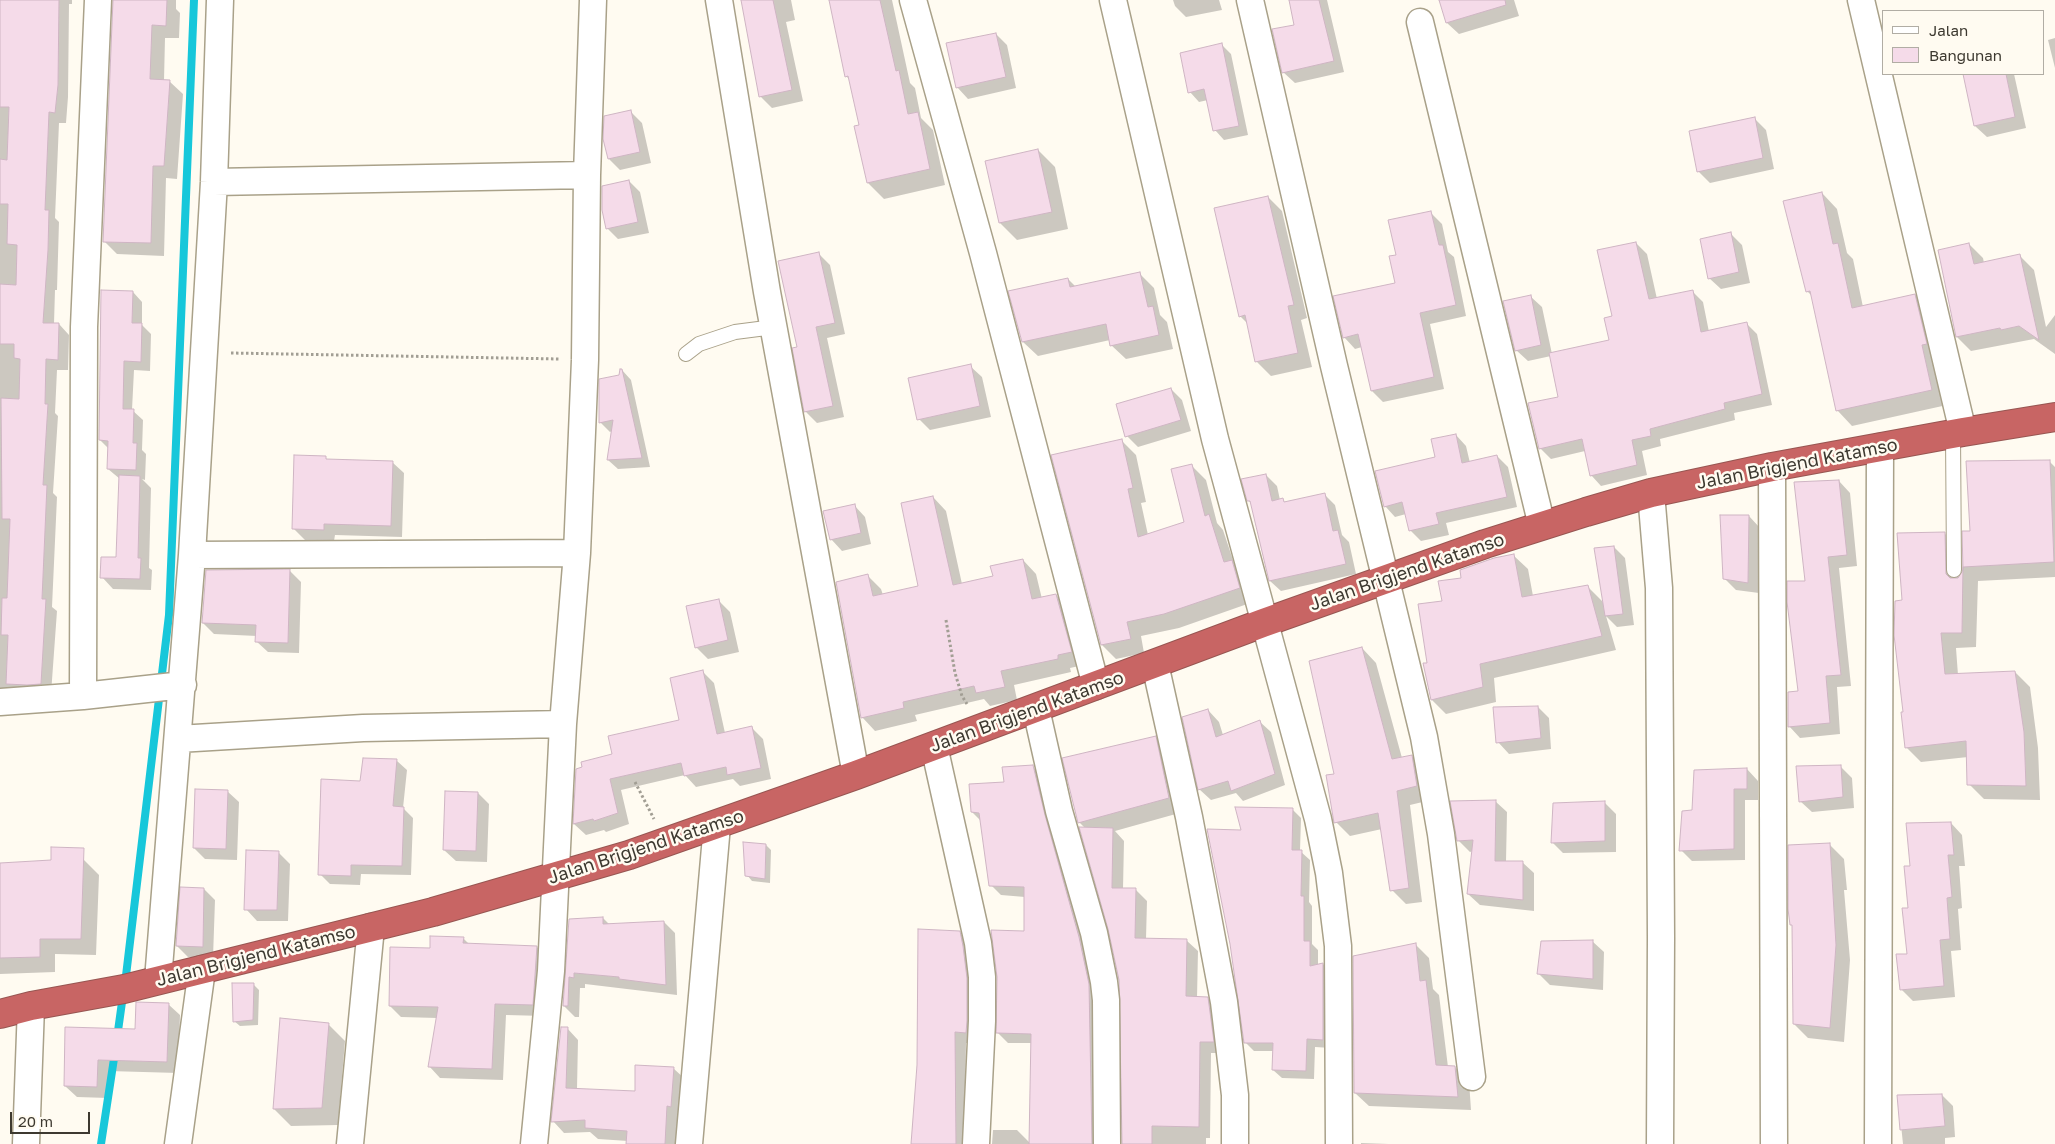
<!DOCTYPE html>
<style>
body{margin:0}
#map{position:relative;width:2055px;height:1144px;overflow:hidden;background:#fffbf1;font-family:"Golos Text",sans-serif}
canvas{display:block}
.legend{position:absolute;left:1882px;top:10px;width:162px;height:65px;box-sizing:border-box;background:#fffbf1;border:1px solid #b1ada4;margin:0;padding:6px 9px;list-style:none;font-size:15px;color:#3d3930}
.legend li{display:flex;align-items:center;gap:10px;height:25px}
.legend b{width:25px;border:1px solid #b1ada4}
.scale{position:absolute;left:10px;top:1112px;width:80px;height:22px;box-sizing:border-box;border:2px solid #3d3930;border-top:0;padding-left:6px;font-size:15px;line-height:18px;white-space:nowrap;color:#3d3930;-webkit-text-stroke:4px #fffbf1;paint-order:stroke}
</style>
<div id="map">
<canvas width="2055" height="1144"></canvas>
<ul class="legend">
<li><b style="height:6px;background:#fff"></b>Jalan</li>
<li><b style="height:14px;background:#f5dbe9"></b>Bangunan</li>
</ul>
<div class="scale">20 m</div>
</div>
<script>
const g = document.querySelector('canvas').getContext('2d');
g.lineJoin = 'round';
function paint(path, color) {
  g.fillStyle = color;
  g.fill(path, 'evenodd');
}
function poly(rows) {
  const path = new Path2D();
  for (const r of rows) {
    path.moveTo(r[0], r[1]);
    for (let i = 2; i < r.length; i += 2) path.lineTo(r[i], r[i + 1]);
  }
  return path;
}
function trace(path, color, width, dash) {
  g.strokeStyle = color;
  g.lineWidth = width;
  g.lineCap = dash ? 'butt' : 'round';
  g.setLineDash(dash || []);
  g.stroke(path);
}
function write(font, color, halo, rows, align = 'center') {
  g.font = font + ' "Golos Text",sans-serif';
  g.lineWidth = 5;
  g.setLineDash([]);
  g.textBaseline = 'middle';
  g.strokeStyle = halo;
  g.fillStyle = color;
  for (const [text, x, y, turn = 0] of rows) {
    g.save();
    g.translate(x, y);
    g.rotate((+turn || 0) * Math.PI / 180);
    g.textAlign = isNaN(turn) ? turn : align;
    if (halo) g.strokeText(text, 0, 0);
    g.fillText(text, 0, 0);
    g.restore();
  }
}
paint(poly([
 [0,0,72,0,72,4,69,4,68,97,66,123,59,123,55,218,59,222,57,290,55,290,54,324,59,324,69,335,68,370,57,370,55,413,58,416,53,493,57,497,52,607,57,611,51,694,0,693],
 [114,0,176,0,176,9,180,13,179,38,165,38,164,81,169,81,183,94,177,179,166,178,164,256,117,254,104,241],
 [742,0,791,0,795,20,786,22,803,101,772,108,761,97],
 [830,0,892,0,910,83,915,88,921,118,933,130,945,185,884,199,868,183,860,126,850,80,846,76],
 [1173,0,1219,0,1222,10,1186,17,1175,6],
 [1290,0,1327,0,1344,72,1295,83,1283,72,1296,26],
 [1440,0,1514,0,1519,16,1459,34,1447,23],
 [996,34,1007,45,1016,88,968,99,957,87],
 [2055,38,2055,68,2048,40],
 [1222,45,1231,54,1248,135,1224,140,1215,130,1208,100,1199,102,1190,92],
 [1964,74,2014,74,2026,128,1987,137,1975,126],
 [631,112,642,123,651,163,620,170,609,159],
 [1754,118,1766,130,1774,169,1710,183,1698,171],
 [1038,150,1055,167,1068,229,1017,240,1000,223,987,162],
 [629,181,640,192,649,233,618,239,607,228],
 [1822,193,1837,209,1847,253,1853,259,1863,307,1915,295,1930,311,1947,405,1852,426,1837,410,1812,296,1807,291],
 [1268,197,1282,211,1307,318,1301,320,1312,367,1271,376,1257,362,1249,325,1240,316],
 [1431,213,1442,224,1448,252,1454,257,1466,316,1430,324,1444,389,1383,402,1372,391,1362,347,1355,349,1344,337,1396,284,1397,256],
 [1730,233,1742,245,1750,283,1721,289,1709,278],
 [1636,243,1647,254,1657,299,1692,291,1703,302,1709,332,1746,323,1757,334,1772,405,1734,413,1735,420,1660,439,1661,446,1642,451,1647,475,1601,486,1591,475,1585,451,1551,459,1540,448,1560,398,1551,356,1528,361,1516,350,1530,296,1542,307,1552,354,1611,341,1613,317],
 [1969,244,1983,258,1984,263,2020,256,2034,270,2046,327,2055,315,2055,354,2034,339,1971,351,1957,337],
 [819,254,830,265,845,334,827,338,844,417,817,423,806,412,798,348],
 [1140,274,1154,288,1160,315,1167,322,1173,349,1126,359,1111,345,1110,340,1038,356,1023,342,1010,292,1068,279,1076,287],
 [133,292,142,302,142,325,151,334,150,371,134,370,132,410,143,420,142,450,146,454,145,480,142,479,151,488,149,568,152,570,151,590,113,589,102,577,117,558,120,479,108,469,109,449,100,440],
 [970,366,982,377,991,417,930,430,919,419],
 [622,370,631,380,650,467,618,469,608,460,612,431,610,432,600,422],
 [1171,389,1182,400,1191,431,1138,447,1127,436],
 [1456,435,1466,446,1470,463,1497,456,1508,467,1517,507,1446,523,1449,535,1421,541,1410,530,1406,514,1395,517,1385,506,1437,458],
 [1122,441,1136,455,1146,502,1141,503,1148,535,1185,523,1192,466,1206,480,1217,523,1223,530,1234,563,1246,576,1253,602,1179,628,1141,636,1144,653,1116,659,1102,645],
 [325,458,328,460,392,462,404,473,402,537,335,535,334,541,305,540,293,528],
 [2050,462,2055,467,2055,577,1978,581,1976,647,1956,648,1958,675,2015,672,2030,687,2038,748,2040,800,1984,799,1969,784,1968,757,1921,762,1906,747,1903,601,1944,533,1959,548,1960,577,1962,576,1964,532,1972,532],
 [1266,475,1277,486,1280,500,1286,503,1325,495,1335,505,1342,535,1349,542,1356,574,1281,591,1270,581,1253,505,1249,501],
 [1839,481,1850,493,1857,566,1839,568,1851,686,1837,687,1840,734,1800,738,1789,726,1799,692,1806,582],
 [933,497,946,511,962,584,994,577,1023,560,1036,574,1042,599,1056,595,1070,609,1084,665,1070,668,1071,672,1014,685,1017,700,990,706,984,699,915,715,917,721,875,731,862,717,868,576,881,589,883,595,920,587],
 [854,505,865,517,871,544,842,551,831,539],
 [1749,516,1760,528,1759,593,1736,590,1724,578],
 [1614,547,1625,558,1634,625,1617,627,1606,616,1616,650,1494,678,1496,702,1446,714,1432,700,1428,664,1443,602,1463,579,1513,555,1528,569,1533,596,1587,586,1604,603],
 [290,571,301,582,299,653,268,652,256,641,257,636,214,634,203,623],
 [718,600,730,612,739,652,708,659,696,647],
 [1362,648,1376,663,1402,758,1411,756,1426,770,1431,800,1410,805,1422,902,1406,904,1392,890,1382,829,1350,836,1336,822],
 [703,672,714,683,725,733,751,727,763,739,771,779,740,786,733,779,696,787,685,775,621,790,629,824,606,832,604,830,586,835,574,824,577,770,613,755,681,721],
 [1538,707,1549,718,1551,749,1509,754,1498,742],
 [1208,710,1219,722,1223,735,1259,721,1271,732,1285,785,1243,801,1236,793,1211,800,1199,789],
 [1155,737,1170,752,1183,812,1115,831,1124,841,1123,889,1136,890,1147,901,1146,939,1186,940,1198,951,1197,998,1207,998,1219,1010,1224,1053,1211,1053,1210,1138,1206,1138,1206,1144,1123,1144,1122,998,1110,930,1086,829,1079,822],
 [397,761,407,770,403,808,413,818,411,875,361,874,360,885,330,884,320,874,361,782],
 [1840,766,1852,778,1854,808,1812,812,1800,801],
 [1033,767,1043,777,1101,1012,1102,1144,992,1144,993,1130,1017,1130,1030,1143,1032,1043,1008,1043,998,1033,1025,932,1025,897,1001,895,991,885,981,821,972,812,1006,784],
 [1747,769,1758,781,1758,800,1745,800,1745,860,1692,861,1681,850,1693,812],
 [227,791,239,802,237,860,205,859,194,848],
 [478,793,489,804,487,862,456,861,444,850],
 [1495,801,1507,812,1506,862,1522,862,1534,873,1534,911,1480,905,1468,894,1473,851,1470,852,1458,840],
 [1605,803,1616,814,1616,852,1563,853,1552,842],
 [1292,809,1301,818,1300,851,1310,860,1309,902,1312,906,1312,944,1318,950,1318,965,1323,964,1331,973,1331,1048,1315,1047,1314,1079,1282,1078,1273,1070,1274,1051,1254,1051,1245,1042,1243,831],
 [1951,823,1962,835,1965,866,1959,866,1962,908,1958,909,1961,950,1951,951,1955,997,1913,1001,1901,989,1908,955,1912,867],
 [766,845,771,850,770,883,752,881,747,875],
 [1830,845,1844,859,1847,890,1844,890,1850,960,1844,1042,1808,1038,1794,1024,1793,927,1791,924],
 [278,852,290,864,288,921,257,921,246,909],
 [83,859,99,875,96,955,55,954,55,972,0,974,0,864],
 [204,889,215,900,213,958,188,957,177,946],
 [603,918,610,925,664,922,675,933,677,995,585,984,585,988,580,988,579,1017,575,1017,564,1006,570,920],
 [960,933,971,944,977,1044,966,1043,965,1108,973,1144,912,1144,912,1124,915,1124],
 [463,938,470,945,537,947,548,958,544,1016,506,1015,503,1080,440,1078,429,1066,437,1018,401,1017,390,1006,431,949],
 [1592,941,1604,952,1603,990,1550,985,1538,973],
 [1415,944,1429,958,1433,989,1439,995,1448,1067,1455,1067,1469,1081,1471,1110,1369,1106,1355,1093],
 [253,984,259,990,258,1025,240,1026,234,1021],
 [168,1004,180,1015,178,1073,108,1071,108,1098,77,1097,65,1086,67,1028,137,1030],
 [281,1020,328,1024,345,1041,338,1125,291,1126,274,1109],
 [567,1028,578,1040,577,1089,636,1093,673,1068,685,1079,676,1144,627,1144,628,1141,598,1139,590,1132,564,1133,553,1121],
 [1942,1095,1953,1106,1955,1137,1945,1138,1945,1144,1903,1144,1898,1096],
 [1361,1143,1389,1144,1390,1144,1361,1144]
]), '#0003');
trace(poly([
 [125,984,169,615,194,0],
 [117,1038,123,995],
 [101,1144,115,1052]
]), '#17c7da', 8);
const building = poly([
 [0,0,59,0,58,85,55,113,49,112,45,210,49,210,48,250,43,323,59,323,58,360,46,359,45,404,48,404,43,485,47,485,42,599,46,599,41,684,27,685,6,684,8,635,1,635,2,598,7,598,10,519,2,519,1,398,19,399,20,359,14,358,14,344,0,344,0,284,16,285,17,245,7,244,8,204,0,204,0,159,7,160,9,107,0,107,0,0],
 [113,0,167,0,166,26,152,25,150,79,170,80,164,166,153,166,151,243,103,242,113,0],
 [741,0,773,0,792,90,759,97,741,0],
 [829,0,880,0,896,71,899,70,908,114,918,112,930,169,867,183,854,126,859,125,848,76,845,77,829,0],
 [1289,0,1319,0,1334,61,1282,73,1272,29,1294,25,1289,0],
 [1439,0,1505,0,1506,5,1446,23,1439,0],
 [996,33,1006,77,956,88,946,43,996,33],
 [1222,43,1239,126,1213,131,1204,89,1188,93,1180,53,1222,43],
 [1963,74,2006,74,2015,117,1974,126,1963,74],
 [631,110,640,152,608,159,603,139,604,116,631,110],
 [1755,117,1763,158,1697,172,1689,131,1755,117],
 [1038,149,1052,212,999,223,985,161,1038,149],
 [629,180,638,222,606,229,602,210,602,186,629,180],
 [1822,192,1833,244,1838,243,1852,308,1915,294,1927,344,1922,345,1932,390,1836,411,1810,291,1806,292,1783,201,1822,192],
 [1268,196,1294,305,1288,306,1298,353,1255,362,1245,315,1239,317,1214,208,1268,196],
 [1431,211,1439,245,1443,245,1456,305,1420,313,1434,377,1371,391,1358,334,1343,338,1333,296,1395,283,1389,256,1396,255,1388,220,1431,211],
 [1731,232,1739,272,1708,279,1700,239,1731,232],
 [1636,242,1649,299,1693,290,1701,332,1747,322,1762,394,1724,403,1725,409,1650,429,1651,436,1632,440,1637,465,1590,476,1582,439,1539,449,1528,403,1558,397,1549,353,1609,340,1604,318,1612,316,1597,250,1636,242],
 [1969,243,1974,264,2020,254,2039,340,2019,326,2001,330,2000,328,1956,337,1938,250,1969,243],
 [819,252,835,323,816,327,833,406,804,412,792,348,797,347,778,261,819,252],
 [1140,272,1148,307,1153,306,1159,335,1110,346,1106,324,1022,342,1008,291,1068,278,1070,287,1140,272],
 [101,290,133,291,132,323,142,323,141,362,124,361,123,409,134,409,133,443,137,443,136,470,107,469,108,441,99,440,101,290],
 [1531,295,1541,345,1515,351,1503,301,1531,295],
 [971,364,980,406,917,420,908,378,971,364],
 [620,369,622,369,642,458,607,460,613,420,599,423,599,379,619,375,620,369],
 [1171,388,1181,420,1125,437,1116,404,1171,388],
 [1456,434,1462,463,1497,455,1507,497,1436,513,1439,524,1409,531,1402,502,1384,507,1375,471,1435,457,1431,439,1456,434],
 [1122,439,1133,488,1128,489,1138,537,1184,522,1171,469,1192,464,1205,516,1209,514,1224,562,1232,560,1240,588,1164,614,1127,622,1131,639,1101,645,1051,455,1122,439],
 [294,455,326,456,326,459,393,461,391,526,324,524,324,530,292,529,294,455],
 [2050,460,2054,562,1963,567,1962,633,1941,633,1945,674,2015,671,2024,732,2026,786,1967,785,1966,741,1905,748,1901,712,1903,712,1894,635,1895,601,1902,600,1897,533,1945,532,1946,574,1950,578,1958,578,1963,570,1962,531,1970,531,1966,461,2050,460],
 [1266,474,1272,501,1283,498,1284,502,1325,493,1333,531,1338,530,1346,564,1269,581,1250,501,1247,501,1241,479,1266,474],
 [119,475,140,476,138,558,141,558,140,579,100,578,101,557,116,557,119,475],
 [1839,480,1847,555,1828,557,1841,675,1826,676,1830,723,1788,727,1788,692,1798,691,1787,602,1787,581,1805,581,1794,482,1839,480],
 [933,496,953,585,993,576,990,566,1023,559,1032,599,1056,594,1072,652,1058,655,1058,659,1001,671,1005,687,976,693,974,686,903,702,904,708,861,718,836,582,868,574,873,596,918,586,901,503,933,496],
 [855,504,861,533,830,540,823,511,855,504],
 [1720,515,1749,515,1748,583,1723,579,1720,515],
 [1614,546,1623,614,1605,616,1594,548,1614,546],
 [1514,554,1522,597,1588,585,1602,636,1480,664,1483,687,1431,700,1423,663,1427,663,1418,604,1442,601,1438,581,1461,578,1460,570,1494,558,1514,554],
 [290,569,288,643,255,642,256,625,202,623,206,570,290,569],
 [719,599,728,640,695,648,686,606,719,599],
 [1362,647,1392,759,1412,755,1417,786,1397,791,1409,888,1390,891,1378,813,1334,823,1326,775,1334,774,1309,661,1362,647],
 [703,670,717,734,752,726,761,768,727,775,726,767,684,776,681,763,610,779,618,813,594,821,593,819,573,824,576,769,582,767,581,762,612,754,608,736,679,720,670,678,703,670],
 [1538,706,1541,738,1496,743,1493,707,1538,706],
 [1208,709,1216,737,1260,720,1275,774,1231,791,1228,781,1198,790,1182,717,1208,709],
 [1156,736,1169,798,1078,823,1062,758,1156,736],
 [363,758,397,759,393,806,404,807,402,866,351,865,351,876,318,875,321,779,360,781,363,758],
 [1033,765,1045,815,1079,937,1089,984,1092,1144,1029,1144,1031,1034,996,1033,997,977,991,930,1024,931,1024,887,989,886,979,813,971,812,969,784,1004,782,1002,767,1033,765],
 [1841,765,1843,797,1799,802,1796,766,1841,765],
 [1747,768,1747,789,1734,789,1734,849,1679,851,1682,811,1692,810,1694,770,1747,768],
 [195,789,228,790,226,849,193,848,195,789],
 [445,791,478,792,476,851,443,850,445,791],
 [1496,800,1495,861,1523,861,1523,900,1467,894,1473,840,1457,841,1450,801,1496,800],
 [1605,801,1605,841,1551,843,1553,803,1605,801],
 [1235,807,1293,808,1292,850,1302,850,1301,896,1304,896,1304,941,1310,941,1310,966,1323,963,1323,1040,1307,1039,1306,1071,1272,1070,1273,1043,1244,1043,1230,944,1207,829,1241,830,1235,807],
 [1951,822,1954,855,1948,855,1952,897,1947,898,1950,939,1940,940,1944,986,1900,990,1896,954,1907,954,1902,908,1908,908,1904,866,1910,866,1906,823,1951,822],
 [1079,827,1113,828,1112,888,1136,888,1135,938,1187,939,1186,996,1208,997,1214,1042,1200,1042,1199,1127,1152,1126,1152,1144,1122,1144,1119,980,1108,929,1079,827],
 [743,842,766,844,765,879,745,876,743,842],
 [1830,843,1836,945,1830,1028,1793,1024,1792,925,1790,925,1788,909,1788,845,1830,843],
 [51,847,84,848,81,939,40,939,40,957,0,958,0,863,51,860,51,847],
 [246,850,279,851,277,910,244,910,246,850],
 [180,887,204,888,203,947,176,946,180,887],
 [603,917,603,924,664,921,666,985,619,979,619,977,574,973,574,978,569,977,568,1006,563,1006,569,919,603,917],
 [918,929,960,931,963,946,967,978,967,1021,966,1033,955,1032,956,1144,911,1144,917,1065,918,929],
 [430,936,464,937,463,943,537,946,533,1005,495,1004,492,1069,428,1067,438,1007,389,1006,390,947,430,948,430,936],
 [1593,940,1593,979,1537,974,1541,941,1593,940],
 [1416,943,1420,981,1426,980,1436,1065,1455,1066,1458,1097,1354,1093,1353,956,1416,943],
 [232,983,254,983,253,1020,233,1022,232,983],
 [136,1002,169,1003,167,1062,98,1060,97,1087,64,1086,65,1027,135,1029,136,1002],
 [280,1018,329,1023,322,1108,273,1109,280,1018],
 [561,1027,568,1027,566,1088,635,1091,635,1065,674,1067,671,1107,667,1106,665,1144,626,1144,627,1131,585,1128,585,1120,551,1122,561,1027],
 [1942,1094,1945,1126,1900,1130,1897,1095,1942,1094]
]);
paint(building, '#f5dbe9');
trace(building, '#cfb5c3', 1);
const lane = poly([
 [686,354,699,344,735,332,774,327],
 [1953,434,1954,570]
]);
const street = poly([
 [98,0,84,327,83,696,183,685],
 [719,0,767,292,856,775],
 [913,0,983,253,1096,686],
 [1113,0,1215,439,1318,819,1329,873,1338,946,1339,1144],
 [1250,0,1334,366,1424,737,1441,834,1472,1077],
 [1861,0,1963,432],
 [1420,22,1542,526],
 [214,182,587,175],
 [1772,467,1774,1144],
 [1651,493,1659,588,1661,938,1660,1144],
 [192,555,577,553],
 [1155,664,1189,817,1224,1002,1235,1095,1235,1144],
 [0,702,83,696],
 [1036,709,1059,811,1094,933,1104,982,1106,1000,1107,1144],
 [178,739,363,728,563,724],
 [934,746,978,943,982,977,982,1021,976,1144],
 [158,980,192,555,214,182,220,0],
 [26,1144,31,1006],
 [178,1144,202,969],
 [350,1144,371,927],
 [534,1144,551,971,563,724,577,553,585,360,587,175,593,0],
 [689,1144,717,825],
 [1878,1144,1880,447]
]);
const highway = poly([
 [0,1014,31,1006,124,989,433,912,629,855,856,775,1263,623,1485,544,1586,512,1651,493,1772,467,1963,432,2055,417]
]);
trace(lane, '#a9a189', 16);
trace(street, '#a9a189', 29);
trace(highway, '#975652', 30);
trace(poly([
 [231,353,560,359],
 [946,620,955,673,962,696,967,704],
 [635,782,654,819]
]), '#a29e94', 3, [2.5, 2.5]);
trace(lane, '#fff', 14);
trace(street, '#fff', 26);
trace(highway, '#c86564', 28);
write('18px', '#3d3930', '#fffbf1', [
 ["Jalan Brigjend Katamso",1797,464,-11],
 ["Jalan Brigjend Katamso",1407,572,-19],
 ["Jalan Brigjend Katamso",1027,712,-20],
 ["Jalan Brigjend Katamso",646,847,-18],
 ["Jalan Brigjend Katamso",256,956,-14]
]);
</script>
